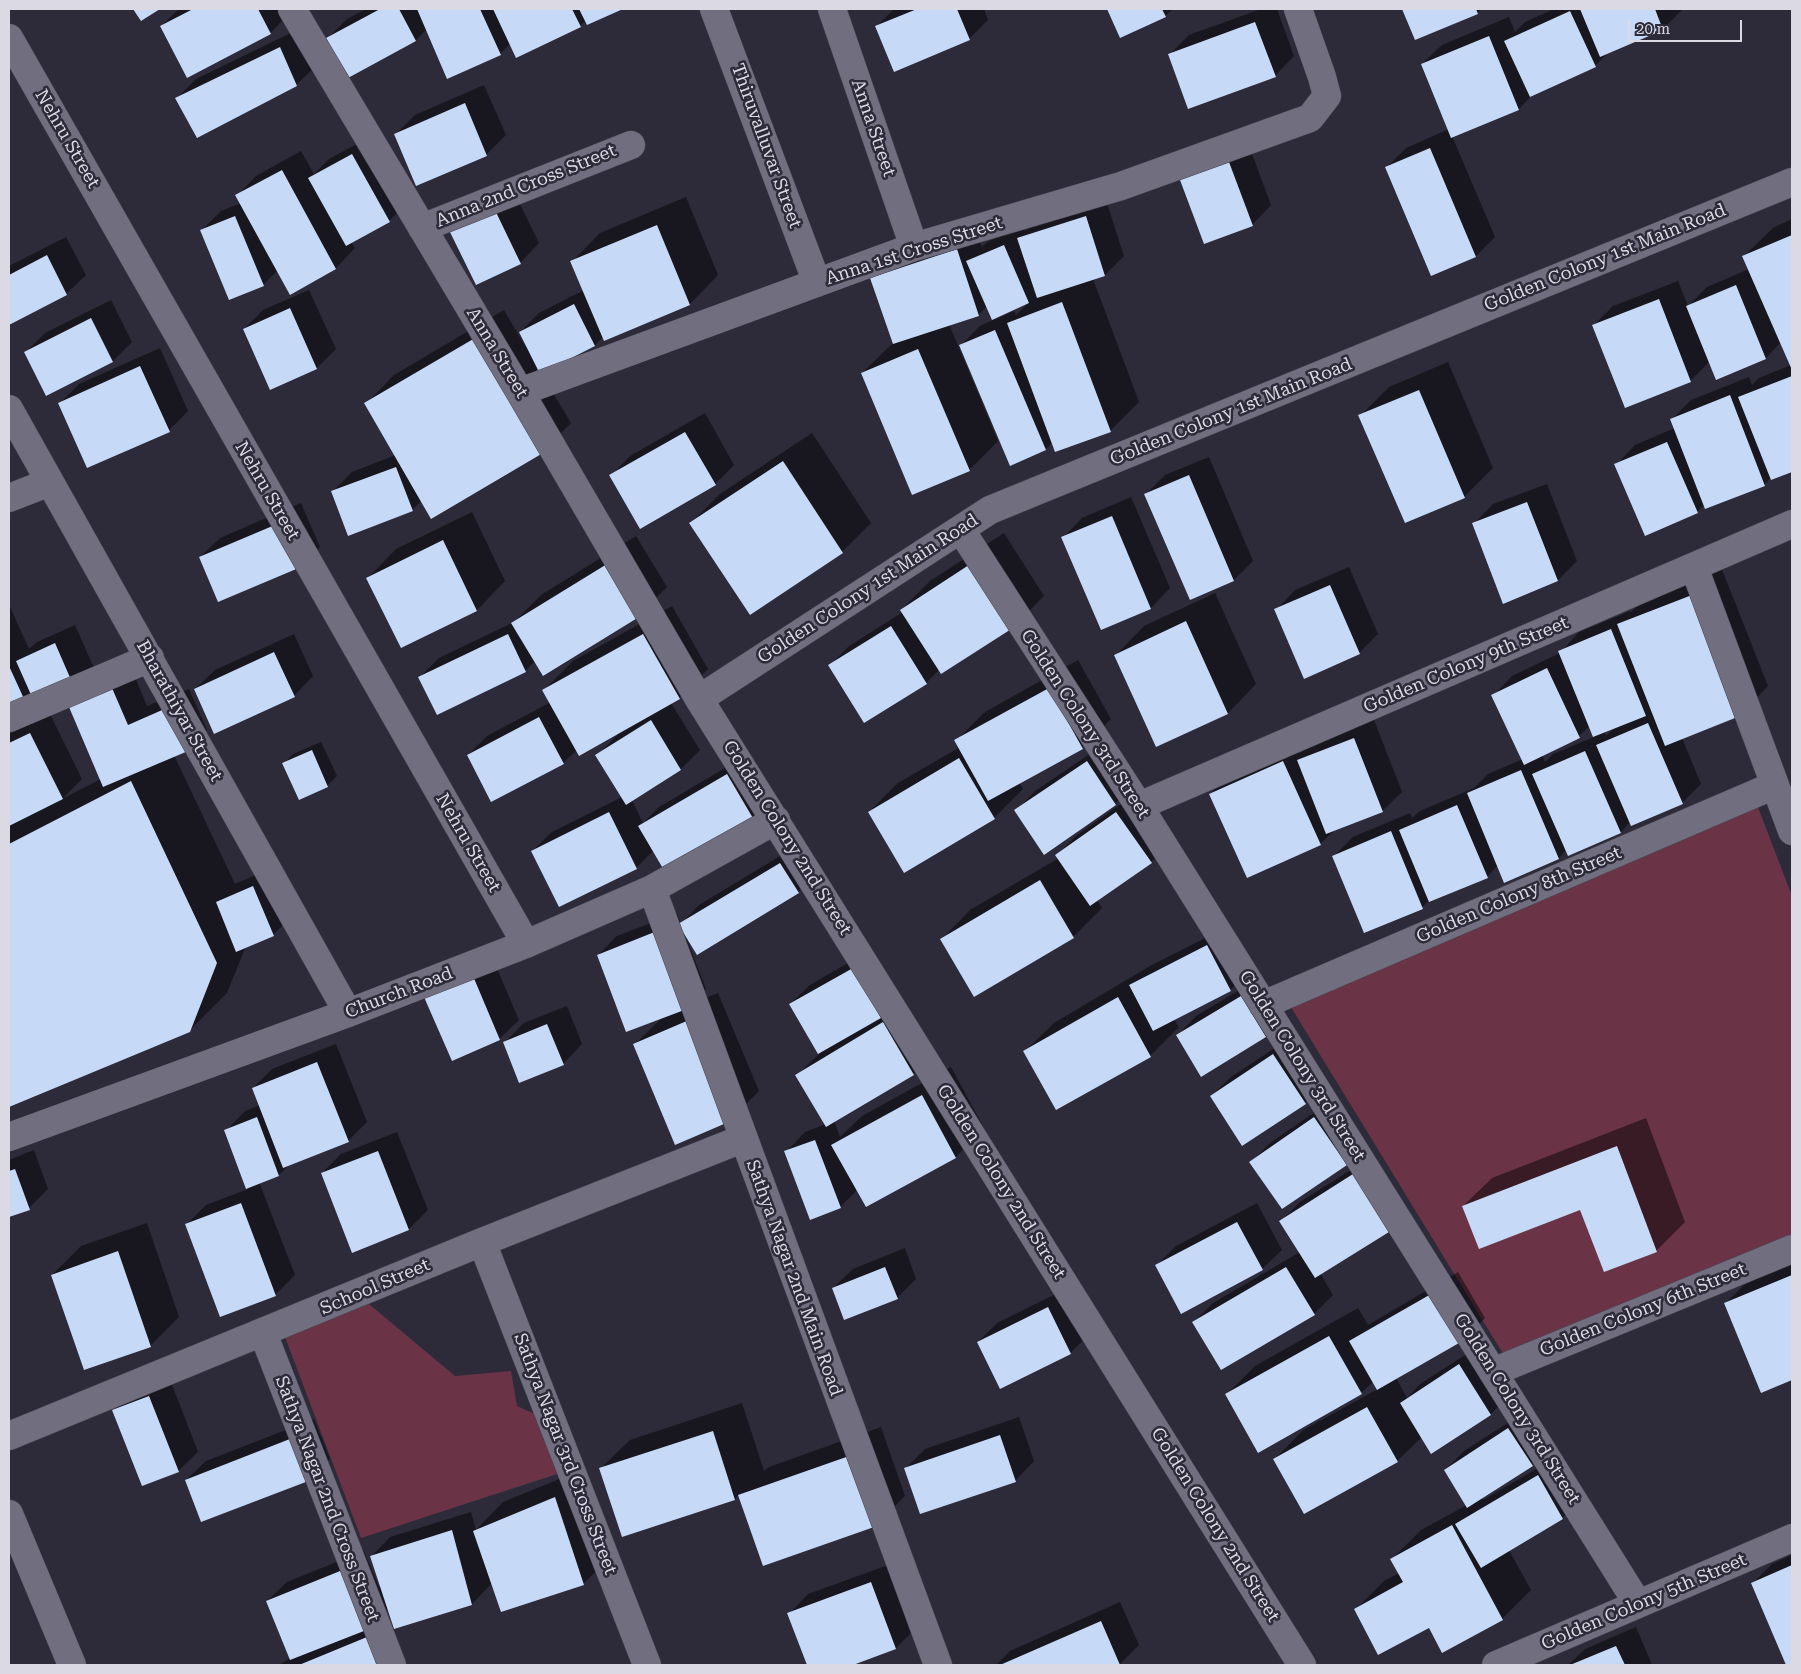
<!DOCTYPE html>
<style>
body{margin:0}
#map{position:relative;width:1801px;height:1674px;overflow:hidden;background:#2d2a39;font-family:"Roboto Serif",serif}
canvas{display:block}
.frame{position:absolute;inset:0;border:10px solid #dbdae4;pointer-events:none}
.scale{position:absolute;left:1628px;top:20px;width:114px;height:22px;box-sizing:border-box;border:2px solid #dbdae4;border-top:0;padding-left:6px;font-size:15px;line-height:18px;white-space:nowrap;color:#dbdae4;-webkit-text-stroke:4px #2d2a39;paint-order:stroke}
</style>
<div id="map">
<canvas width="1801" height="1674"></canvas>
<div class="frame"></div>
<div class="scale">20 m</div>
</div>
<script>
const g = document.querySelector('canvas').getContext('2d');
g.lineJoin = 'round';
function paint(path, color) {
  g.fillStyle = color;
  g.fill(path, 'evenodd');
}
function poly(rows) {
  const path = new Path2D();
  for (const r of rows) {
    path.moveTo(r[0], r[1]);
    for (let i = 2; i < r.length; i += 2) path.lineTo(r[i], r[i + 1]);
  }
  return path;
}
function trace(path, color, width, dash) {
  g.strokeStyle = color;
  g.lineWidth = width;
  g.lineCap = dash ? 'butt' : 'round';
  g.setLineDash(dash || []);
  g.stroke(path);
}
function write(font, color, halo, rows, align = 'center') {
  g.font = font + ' "Roboto Serif",serif';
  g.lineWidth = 5;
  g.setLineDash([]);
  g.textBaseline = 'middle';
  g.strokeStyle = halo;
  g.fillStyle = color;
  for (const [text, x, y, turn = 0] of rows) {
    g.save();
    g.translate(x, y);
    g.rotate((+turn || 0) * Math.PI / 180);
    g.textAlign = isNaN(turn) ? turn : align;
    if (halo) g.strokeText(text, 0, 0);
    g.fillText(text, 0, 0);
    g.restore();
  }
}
paint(poly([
 [1756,802,1792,896,1792,1263,1505,1357,1289,1004],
 [369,1304,455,1376,511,1371,517,1406,535,1414,557,1474,361,1538,285,1337]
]), '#6b3446');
paint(poly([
 [179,9,287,9,289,14,270,33,161,26],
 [366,9,620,9,587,24,586,20,580,26,511,43,500,54,427,29,416,40,348,76,328,38,347,19],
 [894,9,984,9,988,20,969,39,877,26],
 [1109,9,1173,9,1165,16,1121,36],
 [1261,9,1277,9,1294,56,1275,76,1170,54,1189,35],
 [1404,9,1482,9,1477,13,1416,39],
 [1554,9,1683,9,1663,29,1609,52,1595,66,1534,93,1519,109,1452,136,1495,237,1476,256,1387,167,1406,148,1449,129,1422,64,1442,45,1509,17,1515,32,1525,22],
 [299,29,316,66,296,85,177,98,196,79],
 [484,85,506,135,486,155,396,134,415,115],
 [1245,135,1271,205,1252,225,1198,153],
 [372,136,408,202,389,221,351,242,355,248,336,268,290,293,278,270,263,285,202,230,221,211,241,203,237,196,256,176,301,151,314,174,329,159],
 [512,188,539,243,520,263,449,228],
 [686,197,718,275,690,304,603,337,595,345,541,373,571,423,542,452,422,500,412,510,333,491,352,472,396,455,366,404,394,375,504,310,525,346,527,345,520,332,539,313,584,290,572,262,600,233],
 [1105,197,1124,256,1105,275,1093,279,1139,402,1110,431,1053,442,1046,449,1011,464,961,345,980,326,993,320,987,306,978,315,949,324,998,441,969,470,862,373,893,343,872,278,891,259,976,231,982,247,987,242,1023,226,1025,231,1038,219],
 [1029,302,1016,315,1014,311,994,320,993,318],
 [1792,219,1792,471,1771,477,1764,485,1705,504,1697,512,1616,465,1635,445,1675,428,1672,419,1691,400,1749,377,1752,385,1759,378,1791,365,1781,342,1766,358,1710,361,1690,381,1594,325,1613,306,1678,281,1688,306,1707,287,1749,269,1744,256,1773,228],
 [66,237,86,275,66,294,9,323,9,266],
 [309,290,336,349,317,368,244,329,263,310],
 [111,300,132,342,113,361,47,394,26,352,45,333],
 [160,348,188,411,169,430,60,403,79,384],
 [1448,362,1493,468,1464,497,1360,416,1389,387],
 [705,413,734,465,715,484,611,476,630,456],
 [812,433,871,523,842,552,750,613,691,523,720,494],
 [1209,457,1253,561,1234,580,1146,494,1165,475],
 [1547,484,1577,561,1558,580,1504,602,1474,524,1493,504],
 [1131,497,1170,588,1151,608,1101,628,1063,538,1082,518],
 [301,503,320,547,300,566,200,557,220,538],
 [472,512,505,581,477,610,401,646,368,578,396,549],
 [1004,533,1044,596,1015,625,939,670,926,683,830,665,849,646,903,612,901,610,930,581],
 [636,536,667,587,638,616,535,661,525,671,420,677,439,658,514,622,541,595],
 [1349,567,1378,634,1359,653,1276,610,1295,590],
 [1721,567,1768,686,1740,715,1682,738,1701,784,1682,803,1630,822,1621,832,1568,855,1566,850,1559,858,1498,865,1487,877,1430,900,1422,907,1334,856,1353,837,1410,813,1412,818,1420,811,1474,788,1488,774,1523,759,1493,696,1512,676,1560,653,1579,632,1630,611,1631,612,1647,596],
 [1590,726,1594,737,1553,754,1545,762,1542,755,1579,736],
 [1616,727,1606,736,1604,731],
 [1215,593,1256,684,1228,713,1157,745,1116,655,1144,626],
 [672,606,708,669,679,698,671,703,700,750,681,769,632,800,643,823,659,807,747,755,776,805,757,824,654,850,636,868,532,851,552,832,622,797,597,756,620,732,577,750,563,763,492,800,468,755,487,736,551,702,544,690,573,661],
 [10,607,29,649,37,642,75,625,94,668,32,693,24,700,9,707],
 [294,634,313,676,294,696,195,689,215,670],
 [1078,660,1111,719,1082,748,1019,782,1023,789,994,818,904,871,869,812,898,783,960,747,956,741,985,712],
 [132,670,147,706,189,689,207,730,187,750,174,755,235,884,272,868,292,916,273,935,246,946,227,993,189,1031,9,1105,9,734,50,714,82,779,62,799,101,779,71,707],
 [1374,720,1402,792,1382,811,1336,829,1320,844,1210,794,1239,765],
 [321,742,337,776,327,786,284,763,293,754],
 [1106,743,1135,785,1115,804,1044,853,1016,811,1035,791],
 [1136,793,1170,843,1151,862,1097,900,1102,908,1073,937,942,939,970,910,1059,858,1057,855,1076,836],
 [800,844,817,873,798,892,686,937,706,989,690,1004,718,993,759,1091,730,1120,635,1044,662,1018,598,955,617,936,677,913,681,924,699,905],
 [1227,927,1249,971,1230,990,1174,1019,1179,1027,1150,1056,1057,1108,1025,1051,1054,1023,1150,966],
 [872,949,933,1054,913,1074,834,1121,840,1137,862,1116,951,1067,984,1128,956,1157,866,1206,857,1190,840,1207,786,1152,805,1132,826,1124,797,1075,819,1054,790,1004,810,985],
 [492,957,519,1020,499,1039,425,997],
 [1261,977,1284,1017,1265,1036,1177,1036,1196,1016],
 [567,1006,582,1044,563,1064,504,1043,524,1023],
 [1293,1036,1325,1084,1305,1103,1211,1096,1231,1077],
 [336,1044,367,1122,348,1141,290,1164,279,1175,259,1182,295,1275,275,1295,186,1225,206,1205,248,1189,226,1131,245,1111,260,1105,253,1088,272,1069],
 [1334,1099,1366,1145,1346,1164,1251,1162,1270,1143],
 [1646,1118,1685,1222,1657,1250,1605,1270,1581,1209,1463,1206,1492,1178],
 [397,1132,428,1210,409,1229,322,1173,341,1154],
 [34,1150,48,1189,29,1208,9,1216,9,1160],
 [1373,1156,1408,1211,1388,1231,1320,1273,1333,1295,1314,1314,1194,1322,1213,1303,1300,1252,1281,1221,1300,1202],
 [1257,1203,1282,1250,1262,1269,1157,1265,1176,1246],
 [147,1223,179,1317,150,1346,52,1275,81,1246],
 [905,1248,916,1279,897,1298,833,1288,853,1269],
 [1792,1259,1792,1379,1762,1392,1725,1304,1754,1275],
 [1458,1272,1485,1318,1465,1338,1396,1378,1407,1398,1420,1384,1479,1346,1510,1394,1491,1414,1432,1452,1422,1437,1397,1461,1275,1459,1303,1430,1378,1389,1374,1381,1361,1393,1227,1394,1255,1366,1358,1308,1368,1325],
 [1068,1288,1090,1334,1070,1353,978,1342,997,1323],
 [169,1377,198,1452,178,1471,114,1411,133,1391],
 [742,1403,764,1471,769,1467,881,1427,905,1496,877,1524,764,1564,739,1494,735,1499,622,1535,601,1468,630,1440],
 [1528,1410,1551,1446,1532,1465,1481,1497,1483,1500,1557,1457,1582,1499,1562,1518,1509,1550,1531,1590,1502,1619,1429,1626,1355,1610,1384,1581,1399,1573,1392,1559,1421,1530,1467,1505,1445,1470,1464,1451],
 [1019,1417,1034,1461,1015,1481,906,1468,925,1449],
 [314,1419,330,1459,310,1479,186,1480,206,1461],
 [584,1469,612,1556,583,1584,492,1583,472,1604,394,1627,388,1608,370,1626,386,1619,405,1665,279,1665,290,1658,267,1601,287,1582,364,1551,379,1587,381,1586,371,1557,390,1537,471,1512,476,1530,503,1502],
 [1792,1555,1792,1665,1788,1665,1752,1584,1772,1564],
 [891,1564,915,1629,896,1648,850,1665,808,1665,789,1614,808,1594],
 [1120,1602,1139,1645,1120,1664,996,1665,1010,1651],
 [1636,1627,1652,1665,1568,1665,1585,1649]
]), '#0007');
paint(poly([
 [133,9,160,9,141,21],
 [193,9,258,9,271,34,187,78,160,26],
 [380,9,399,9,416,41,348,78,326,38],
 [417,9,480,9,501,55,447,79],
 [493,9,572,9,581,27,516,58],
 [579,9,623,9,587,25],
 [917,9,957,9,970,40,894,72,875,26],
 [1107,9,1162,9,1166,17,1120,38],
 [1402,9,1476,9,1478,14,1415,40],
 [1580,9,1655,9,1663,30,1600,57],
 [1570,11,1596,67,1530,97,1504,41],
 [1255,22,1276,77,1188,109,1168,54],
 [1489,36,1519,110,1451,138,1421,64],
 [280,47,297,86,197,138,175,98],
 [465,103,487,156,416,186,394,134],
 [1430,148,1476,257,1431,276,1385,167],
 [352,154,390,222,346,246,308,178],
 [1226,154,1253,226,1204,244,1177,172],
 [282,170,336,269,290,295,235,195],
 [493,206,521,264,476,285,448,228],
 [235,216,264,286,229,300,200,230],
 [1086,216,1105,276,1037,298,1017,238],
 [657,225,690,305,604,341,570,261],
 [1792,235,1792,370,1742,256],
 [1004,245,1029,303,992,320,966,261],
 [957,249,979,316,893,344,870,278],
 [47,255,67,295,9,325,9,275],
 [1736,285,1766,359,1716,380,1686,306],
 [1659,299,1691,382,1625,408,1592,325],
 [1062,302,1111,432,1055,452,1007,323],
 [574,304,595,346,540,374,519,332],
 [290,308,317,369,270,390,243,329],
 [91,318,113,362,46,396,24,352],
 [995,330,1046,450,1010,466,959,345],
 [475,338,543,453,431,519,364,403],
 [918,349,970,471,912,495,861,373],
 [140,366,170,432,87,468,58,403],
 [1792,376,1792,472,1771,480,1738,397],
 [1419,390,1465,498,1405,523,1358,415],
 [1730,395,1765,486,1705,509,1670,419],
 [685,432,716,485,640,529,609,475],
 [1667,442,1698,513,1645,536,1614,464],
 [783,461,843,553,750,615,689,523],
 [396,467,413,511,348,536,331,491],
 [1189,475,1234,581,1190,600,1144,494],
 [1527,502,1558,581,1503,604,1472,523],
 [1112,516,1151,609,1101,630,1061,537],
 [282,522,301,567,218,602,199,557],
 [443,540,477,611,401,648,366,578],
 [975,561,1016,626,941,674,900,610],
 [607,564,639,617,543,676,511,623],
 [1330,585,1360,654,1304,679,1274,609],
 [1692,595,1740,716,1665,746,1617,624],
 [1186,621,1228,714,1156,747,1114,655],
 [891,626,927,684,864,723,828,665],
 [1611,629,1646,716,1593,737,1558,651],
 [508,634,526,672,437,715,418,677],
 [643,634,680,699,579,756,542,690],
 [55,643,75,689,36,706,16,661],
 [274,652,295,697,214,734,194,689],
 [9,666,25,701,9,709],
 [1547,668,1580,738,1524,765,1491,695],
 [112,688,128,725,169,707,188,751,103,787,69,707],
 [1049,688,1083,749,988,801,954,740],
 [539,717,564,764,491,802,467,755],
 [651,720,681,770,626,805,595,755],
 [1648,723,1683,804,1631,826,1596,745],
 [30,733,63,799,9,826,9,743],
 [1354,738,1383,812,1326,834,1297,760],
 [312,750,328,787,299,800,282,763],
 [1585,751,1621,833,1568,856,1532,774],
 [959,758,995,819,904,873,868,812],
 [1087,761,1116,805,1044,855,1014,810],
 [1283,761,1321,845,1247,878,1209,794],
 [1521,770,1559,859,1504,883,1467,793],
 [727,774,757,825,668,877,638,826],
 [131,781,217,963,190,1032,9,1107,9,844],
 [1457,805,1488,878,1429,902,1399,830],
 [609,812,637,869,559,907,531,851],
 [1116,812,1152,863,1090,906,1055,855],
 [1391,831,1423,909,1364,933,1332,856],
 [780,863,799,893,697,955,678,924],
 [1040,880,1074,938,974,997,940,939],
 [253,886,274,936,236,952,216,902],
 [657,931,687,1009,626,1032,597,955],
 [1207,945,1231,991,1153,1031,1129,985],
 [853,968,881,1018,818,1054,789,1004],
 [473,976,500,1040,452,1061,424,997],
 [1241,996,1266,1037,1201,1077,1176,1035],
 [1118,997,1151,1057,1056,1110,1023,1051],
 [689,1020,731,1121,675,1145,633,1044],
 [883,1022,914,1075,826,1127,795,1075],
 [547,1024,564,1065,519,1083,503,1042],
 [1273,1054,1306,1104,1242,1146,1210,1096],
 [317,1062,349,1142,283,1168,252,1088],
 [922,1095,956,1158,866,1207,831,1145],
 [257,1117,279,1176,246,1189,224,1130],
 [1314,1117,1347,1165,1282,1209,1249,1162],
 [815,1140,841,1208,810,1220,784,1151],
 [1617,1146,1657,1252,1604,1272,1580,1210,1479,1249,1462,1206],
 [378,1151,409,1230,352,1253,321,1173],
 [15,1169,30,1210,9,1217,9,1171],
 [1353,1174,1389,1232,1315,1278,1279,1221],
 [241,1203,276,1296,220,1317,185,1224],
 [1237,1222,1263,1270,1181,1314,1155,1265],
 [118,1251,151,1347,84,1370,51,1275],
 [885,1267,898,1299,844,1320,832,1288],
 [1286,1267,1315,1315,1221,1370,1192,1322],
 [1792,1275,1792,1380,1761,1393,1724,1303],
 [1438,1290,1466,1339,1377,1390,1349,1341],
 [1048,1307,1071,1354,1000,1389,977,1342],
 [1329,1336,1362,1394,1258,1453,1225,1394],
 [1459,1364,1491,1415,1431,1454,1400,1403],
 [149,1396,179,1472,142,1486,112,1410],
 [1367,1407,1398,1462,1304,1514,1273,1459],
 [1508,1428,1533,1466,1467,1508,1444,1470],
 [713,1431,735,1500,622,1537,599,1468],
 [1000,1435,1016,1482,920,1514,904,1468],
 [295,1437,311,1480,201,1522,185,1480],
 [852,1455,877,1526,763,1566,738,1495],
 [1538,1475,1563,1519,1481,1568,1455,1524],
 [555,1497,584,1585,501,1612,473,1531],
 [1452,1525,1503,1620,1442,1653,1429,1628,1378,1655,1354,1609,1403,1582,1390,1559],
 [452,1530,472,1605,394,1629,370,1556],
 [1792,1565,1792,1665,1786,1665,1751,1583],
 [345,1569,369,1629,290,1660,266,1601],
 [871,1582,896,1649,853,1665,807,1665,787,1613],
 [1101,1621,1120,1665,1000,1665],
 [367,1637,378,1665,299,1665],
 [1616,1646,1625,1665,1570,1665]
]), '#c6daf8');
const minor = poly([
 [292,9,520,392,699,699,1302,1665],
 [714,9,817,283],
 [832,9,914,247],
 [9,38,526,944],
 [422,228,631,145],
 [520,392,914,247,1121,186,1310,118,1327,96,1322,77,1298,9],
 [9,409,348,1013],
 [9,498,50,482],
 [961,530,1139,806,1638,1604],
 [1694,567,1792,831],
 [699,699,990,510,1792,182],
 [9,718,150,658],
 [1139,806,1792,524],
 [652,889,938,1665],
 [1263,1005,1775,785],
 [9,1137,348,1013,526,944,652,889,776,820],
 [482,1242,647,1665],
 [263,1333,392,1665],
 [1493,1372,1792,1249],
 [9,1436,482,1242,742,1139],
 [9,1514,72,1665],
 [1496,1665,1792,1538]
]);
trace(minor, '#484753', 29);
trace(minor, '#716e7f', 28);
write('18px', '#dbdae4', '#2d2a39', [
 ["Anna Street",873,128,71],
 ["Nehru Street",67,139,60],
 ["Thiruvalluvar Street",766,146,70],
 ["Anna 2nd Cross Street",526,186,-22],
 ["Anna 1st Cross Street",914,251,-18],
 ["Golden Colony 1st Main Road",1605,258,-22],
 ["Anna Street",497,353,59],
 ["Golden Colony 1st Main Road",1231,412,-22],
 ["Nehru Street",267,491,60],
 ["Golden Colony 1st Main Road",868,589,-33],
 ["Golden Colony 9th Street",1466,665,-23],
 ["Bharathiyar Street",179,711,61],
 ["Golden Colony 3rd Street",1085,724,57],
 ["Golden Colony 2nd Street",787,838,58],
 ["Nehru Street",468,843,60],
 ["Golden Colony 8th Street",1519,895,-23],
 ["Church Road",399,993,-21],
 ["Golden Colony 3rd Street",1302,1066,58],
 ["Golden Colony 2nd Street",1001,1182,58],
 ["Sathya Nagar 2nd Main Road",794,1278,70],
 ["School Street",375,1287,-23],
 ["Golden Colony 6th Street",1643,1310,-22],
 ["Golden Colony 3rd Street",1517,1409,58],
 ["Sathya Nagar 3rd Cross Street",565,1454,69],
 ["Sathya Nagar 2nd Cross Street",327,1499,69],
 ["Golden Colony 2nd Street",1215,1525,58],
 ["Golden Colony 5th Street",1644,1602,-23]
]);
</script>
